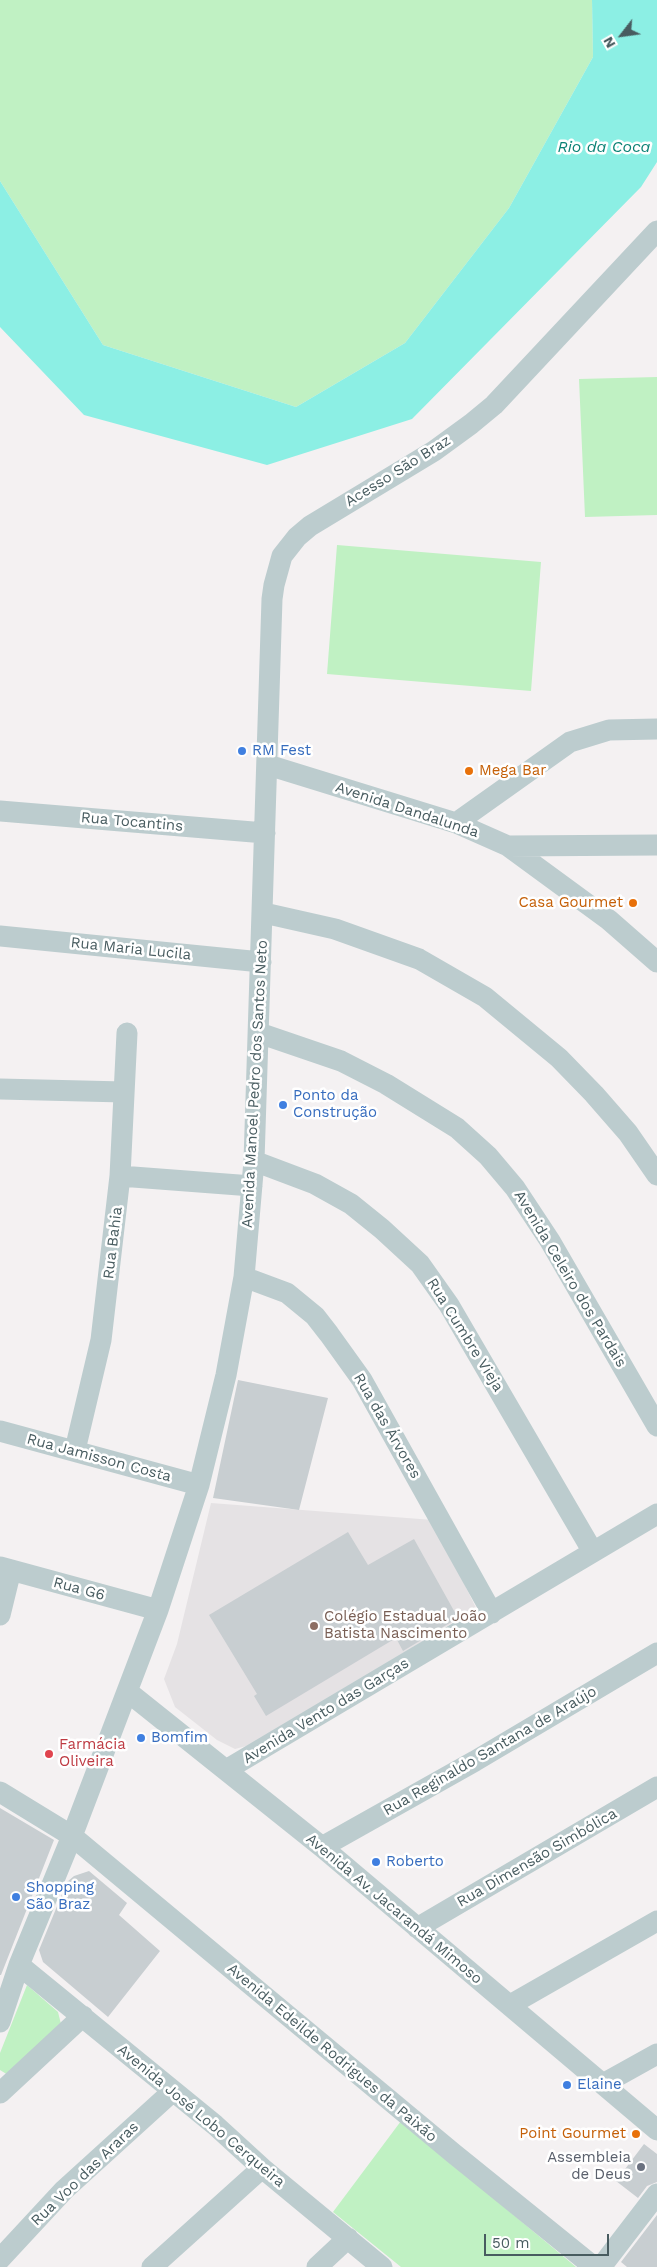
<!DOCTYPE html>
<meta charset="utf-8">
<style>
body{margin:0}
#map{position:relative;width:657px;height:2267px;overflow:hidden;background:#f4f1f2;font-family:"Work Sans",sans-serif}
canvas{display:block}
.north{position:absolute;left:597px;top:10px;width:50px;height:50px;-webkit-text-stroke:4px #fff;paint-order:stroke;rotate:240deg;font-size:14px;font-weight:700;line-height:20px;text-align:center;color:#485c60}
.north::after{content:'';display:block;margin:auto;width:18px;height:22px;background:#485c60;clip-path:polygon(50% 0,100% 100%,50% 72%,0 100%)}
.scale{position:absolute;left:484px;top:2234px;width:125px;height:22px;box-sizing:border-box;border:2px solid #485c60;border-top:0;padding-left:6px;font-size:15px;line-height:18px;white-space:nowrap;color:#485c60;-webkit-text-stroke:4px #fff;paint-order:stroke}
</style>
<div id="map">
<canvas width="657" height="2267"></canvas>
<div class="north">N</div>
<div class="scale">50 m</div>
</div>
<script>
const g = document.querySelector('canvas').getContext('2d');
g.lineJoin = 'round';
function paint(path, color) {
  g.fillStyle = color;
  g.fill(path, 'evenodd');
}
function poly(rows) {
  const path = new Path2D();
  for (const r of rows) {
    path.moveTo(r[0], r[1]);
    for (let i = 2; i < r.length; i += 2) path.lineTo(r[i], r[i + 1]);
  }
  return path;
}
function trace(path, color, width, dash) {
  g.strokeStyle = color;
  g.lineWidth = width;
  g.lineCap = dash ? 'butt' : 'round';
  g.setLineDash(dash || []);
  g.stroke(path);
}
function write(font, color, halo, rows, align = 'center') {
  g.font = font + ' "Work Sans",sans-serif';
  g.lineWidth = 5;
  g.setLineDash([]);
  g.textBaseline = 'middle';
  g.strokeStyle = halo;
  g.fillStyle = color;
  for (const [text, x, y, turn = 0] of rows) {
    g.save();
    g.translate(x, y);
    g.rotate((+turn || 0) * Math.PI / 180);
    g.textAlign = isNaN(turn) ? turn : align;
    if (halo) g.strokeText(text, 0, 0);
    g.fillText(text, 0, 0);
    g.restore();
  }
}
paint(poly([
 [211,1503,433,1520,476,1608,261,1742,235,1749,217,1740,175,1707,164,1679,177,1644]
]), '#e5e2e4');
paint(poly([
 [0,0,592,0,593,57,509,208,405,343,296,407,103,345,0,181],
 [657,377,657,515,585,517,579,379],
 [337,545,541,562,531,691,327,674],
 [27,1985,58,2012,61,2024,8,2075,0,2070,0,2053],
 [401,2121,576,2267,401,2267,333,2212]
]), '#c0f1c3');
paint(poly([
 [592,0,657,0,657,162,641,187,412,419,267,465,84,415,0,327,0,181,103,345,296,407,405,343,509,208,593,57]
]), '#8cefe4');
paint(poly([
 [238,1380,328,1398,299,1510,213,1498],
 [348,1532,368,1565,414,1539,458,1618,403,1651,396,1638,266,1716,254,1696,257,1694,209,1615],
 [0,1808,54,1840,1,1975,0,1975],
 [89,1871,127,1903,119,1915,160,1951,108,2017,43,1962,39,1950,67,1882,74,1876],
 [644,2144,657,2154,657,2182,647,2186,638,2198,616,2181],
 [657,2215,657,2267,627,2267,621,2262]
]), '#c8ced1');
trace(poly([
 [268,765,456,823,508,846,609,920,657,962],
 [0,811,265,833],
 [456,823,570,742,609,730,657,729],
 [508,846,657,845],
 [264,913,335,929,419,959,485,997,559,1058,594,1094,628,1133,657,1175],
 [0,936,261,962],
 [259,1033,341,1061,386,1084,457,1128,488,1156,515,1188,550,1241,657,1426],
 [0,1089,124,1092],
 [254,1161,315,1184,351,1204,382,1229,420,1264,449,1305,593,1552],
 [120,1176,252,1186],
 [244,1277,287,1293,315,1316,329,1334,362,1380,492,1613],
 [0,1431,199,1485],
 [75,1450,101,1340,120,1176,127,1033],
 [0,1567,158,1610],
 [0,1615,11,1570],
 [128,1692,322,1847,657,2130],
 [226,1770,657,1514],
 [0,1792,72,1836,453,2153,594,2267],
 [322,1847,475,1761,657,1653],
 [417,1928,657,1787],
 [19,1965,215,2125,262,2168,382,2267],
 [510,2005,657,1921],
 [0,2022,19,1965,72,1836,158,1610,199,1485,226,1375,244,1277,254,1161,272,599,274,585,282,556,297,537,310,526,434,451,471,424,494,405,657,231],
 [603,2084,657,2054],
 [0,2093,83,2016],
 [0,2259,64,2190,173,2091],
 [152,2267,262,2168],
 [317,2267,348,2238],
 [601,2267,657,2194]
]), '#bcccce', 21);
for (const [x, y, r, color] of [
 [242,751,5,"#3f7fe0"],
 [469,771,5,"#e8710a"],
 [633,903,5,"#e8710a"],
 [283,1105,5,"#3f7fe0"],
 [314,1626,5,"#8d6e63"],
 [141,1738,5,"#3f7fe0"],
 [49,1754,5,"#e0444e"],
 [376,1862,5,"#3f7fe0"],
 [16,1897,5,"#3f7fe0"],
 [567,2085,5,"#3f7fe0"],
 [636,2134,5,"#e8710a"],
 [641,2167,5,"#6b7280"]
]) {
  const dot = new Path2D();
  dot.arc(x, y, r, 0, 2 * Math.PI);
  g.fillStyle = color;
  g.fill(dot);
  trace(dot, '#fff', 2);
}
write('15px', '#485c60', '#fff', [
 ["Acesso São Braz",398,471,-32],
 ["Avenida Dandalunda",407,810,18],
 ["Rua Tocantins",132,822,5],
 ["Rua Maria Lucila",131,949,6],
 ["Avenida Manoel Pedro dos Santos Neto",255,1084,-87],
 ["Rua Bahia",113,1243,-83],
 ["Avenida Celeiro dos Pardais",570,1279,59],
 ["Rua Cumbre Vieja",465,1335,58],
 ["Rua das Árvores",387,1426,60],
 ["Rua Jamisson Costa",99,1458,15],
 ["Rua G6",79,1589,15],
 ["Avenida Vento das Garças",326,1711,-31],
 ["Rua Reginaldo Santana de Araújo",490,1751,-30],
 ["Rua Dimensão Simbólica",537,1858,-30],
 ["Avenida Av. Jacarandá Mimoso",394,1909,40],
 ["Avenida Edeilde Rodrigues da Paixão",332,2053,40],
 ["Avenida José Lobo Cerqueira",201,2116,40],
 ["Rua Voo das Araras",85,2174,-44]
]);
write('15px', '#366cbe', '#fff', [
 ["RM Fest",252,751],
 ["Ponto da",293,1096],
 ["Construção",293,1113],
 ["Bomfim",151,1738],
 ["Roberto",386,1862],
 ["Shopping",26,1888],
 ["São Braz",26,1905],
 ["Elaine",577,2085]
], 'left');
write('15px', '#c56008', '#fff', [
 ["Mega Bar",479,771,"left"],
 ["Casa Gourmet",623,903],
 ["Point Gourmet",626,2134]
], 'right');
write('15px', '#785e54', '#fff', [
 ["Colégio Estadual João",324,1617],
 ["Batista Nascimento",324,1634]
], 'left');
write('15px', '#be3a42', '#fff', [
 ["Farmácia",59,1745],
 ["Oliveira",59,1762]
], 'left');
write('15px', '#5b616d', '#fff', [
 ["Assembleia",631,2158],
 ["de Deus",631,2175]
], 'right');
write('italic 16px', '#0b8275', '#fff', [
 ["Rio da Coca",604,147]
]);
</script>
